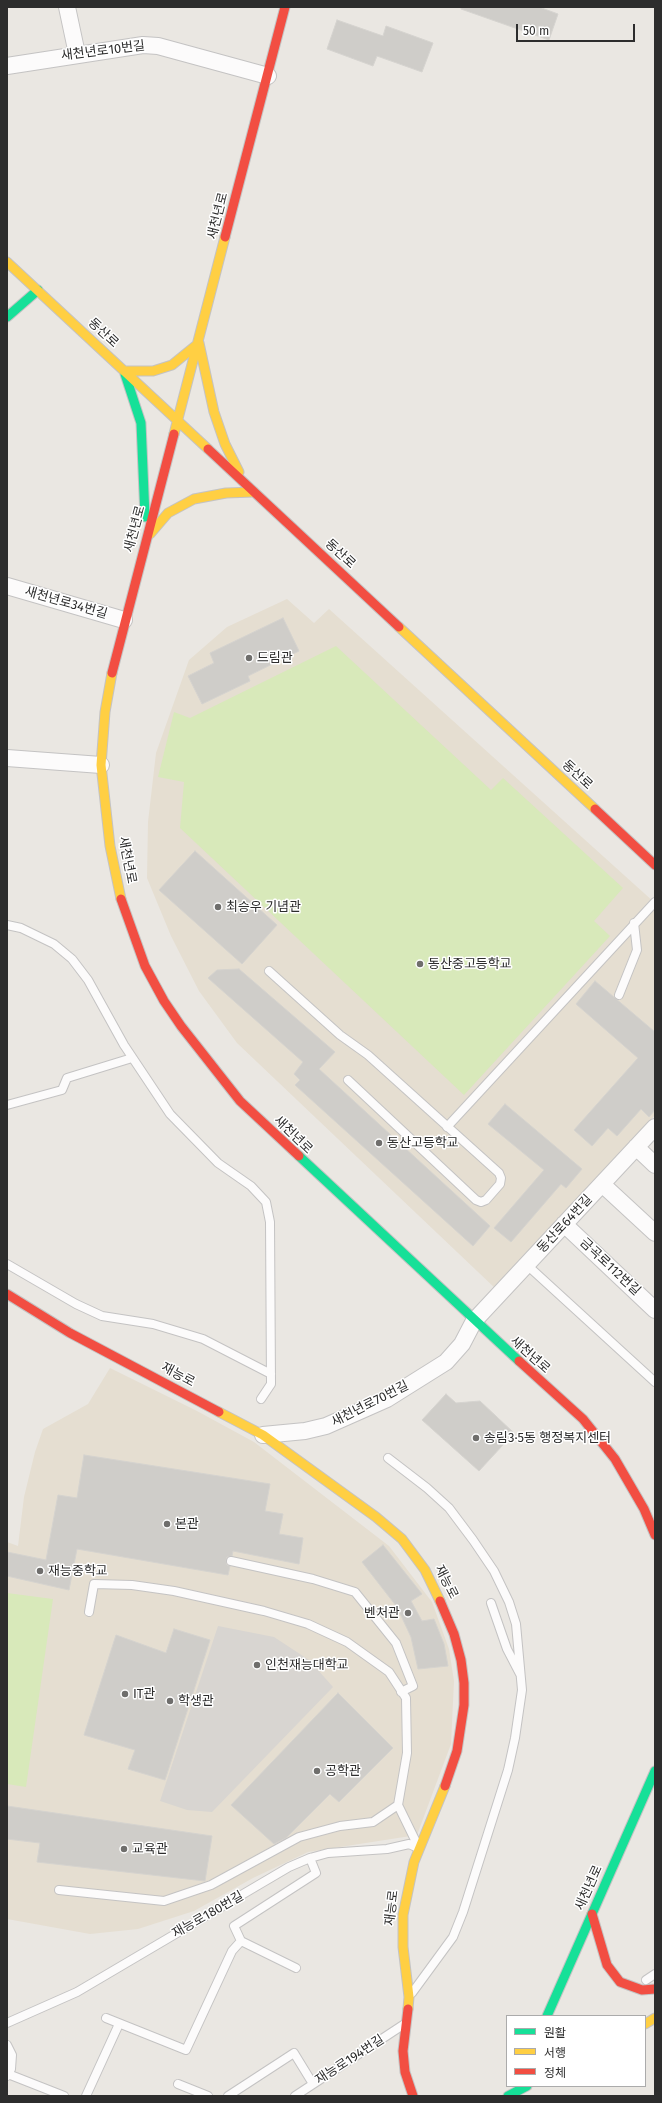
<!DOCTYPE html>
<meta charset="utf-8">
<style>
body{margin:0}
#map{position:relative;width:662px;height:2103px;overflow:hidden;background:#eae7e2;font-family:"Fira Sans","Noto Sans KR",sans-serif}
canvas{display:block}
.frame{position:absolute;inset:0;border:8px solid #2d2d2d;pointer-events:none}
.legend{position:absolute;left:506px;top:2015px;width:140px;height:72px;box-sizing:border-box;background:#fff;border:1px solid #ababab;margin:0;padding:5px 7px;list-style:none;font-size:12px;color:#2d2d2d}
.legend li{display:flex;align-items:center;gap:8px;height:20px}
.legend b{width:20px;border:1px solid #ababab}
.scale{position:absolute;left:516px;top:24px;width:119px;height:18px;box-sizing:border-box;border:2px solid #2d2d2d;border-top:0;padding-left:5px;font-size:12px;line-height:14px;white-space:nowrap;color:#2d2d2d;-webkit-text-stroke:3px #fff;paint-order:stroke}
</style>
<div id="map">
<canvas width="662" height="2103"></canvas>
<div class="frame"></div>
<ul class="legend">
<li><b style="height:5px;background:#16e098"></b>원활</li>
<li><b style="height:5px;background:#ffcf43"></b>서행</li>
<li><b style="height:5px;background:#f24e42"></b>정체</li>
</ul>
<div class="scale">50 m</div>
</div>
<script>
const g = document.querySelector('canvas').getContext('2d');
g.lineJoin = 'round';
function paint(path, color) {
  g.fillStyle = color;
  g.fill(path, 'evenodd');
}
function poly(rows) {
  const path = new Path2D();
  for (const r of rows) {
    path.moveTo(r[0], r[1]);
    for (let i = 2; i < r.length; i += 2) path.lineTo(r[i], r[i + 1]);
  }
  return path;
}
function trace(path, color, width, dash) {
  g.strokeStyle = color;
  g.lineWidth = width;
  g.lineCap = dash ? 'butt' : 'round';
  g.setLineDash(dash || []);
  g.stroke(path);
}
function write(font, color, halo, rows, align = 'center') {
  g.font = font + ' "Fira Sans","Noto Sans KR",sans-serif';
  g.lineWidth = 3;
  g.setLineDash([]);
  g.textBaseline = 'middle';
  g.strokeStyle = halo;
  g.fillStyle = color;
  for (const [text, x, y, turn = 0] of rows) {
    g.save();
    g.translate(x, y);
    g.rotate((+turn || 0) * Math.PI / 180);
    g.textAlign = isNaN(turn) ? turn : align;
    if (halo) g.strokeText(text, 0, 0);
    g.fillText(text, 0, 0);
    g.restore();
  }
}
paint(poly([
 [287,599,314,623,329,609,655,903,655,1115,497,1290,237,1043,199,991,171,936,147,878,148,822,156,753,189,660,227,627],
 [110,1368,197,1411,254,1442,389,1546,432,1602,449,1649,454,1681,451,1744,417,1835,308,1852,253,1878,194,1911,138,1929,90,1934,7,1919,7,1542,18,1546,24,1497,35,1452,43,1429,88,1404]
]), '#e5ded1');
paint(poly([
 [336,646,491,790,503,778,623,888,594,921,610,936,464,1095,180,828,184,782,158,777,174,712,190,718],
 [7,1593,53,1599,26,1787,7,1784]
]), '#d8e9ba');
paint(poly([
 [218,1626,274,1637,309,1660,333,1687,212,1812,187,1810,160,1801]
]), '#d8d5d1');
const building = poly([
 [461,7,539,7,558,14,549,40,461,9,461,7],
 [337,20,383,36,386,26,433,43,422,72,377,56,373,66,327,49,337,20],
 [283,618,299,651,248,676,250,681,202,704,188,676,214,663,210,653,283,618],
 [195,851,277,925,242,964,159,890,195,851],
 [239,969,335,1052,319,1069,490,1226,473,1246,295,1085,300,1080,294,1074,303,1062,208,978,217,970,239,969],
 [595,981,655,1032,655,1110,649,1117,641,1109,617,1136,608,1128,592,1146,574,1130,638,1058,576,1004,595,981],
 [505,1104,582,1169,566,1188,561,1184,511,1242,494,1228,544,1170,488,1124,505,1104],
 [446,1394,456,1403,480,1401,514,1433,479,1471,422,1420,446,1394],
 [84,1455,270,1484,265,1511,283,1514,279,1534,303,1538,299,1564,233,1551,232,1556,227,1557,226,1560,227,1565,230,1566,228,1575,77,1549,69,1590,7,1576,7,1552,46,1560,58,1495,77,1498,84,1455],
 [383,1545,422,1594,411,1601,422,1621,434,1619,444,1644,448,1666,418,1669,411,1637,397,1607,362,1562,383,1545],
 [174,1629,210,1640,165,1780,128,1769,135,1750,84,1735,116,1635,166,1653,174,1629],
 [338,1693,393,1748,339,1802,330,1794,286,1838,274,1844,231,1805,338,1693],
 [7,1806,212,1836,205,1881,37,1862,40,1843,7,1839,7,1806]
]);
paint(building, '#cfcdc9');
trace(building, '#d5d3cf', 1);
const lane = poly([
 [7,925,21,928,54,944,72,959,88,980,124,1045,170,1114,218,1163,251,1186,266,1202,270,1222,271,1384,261,1399],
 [269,971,340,1035,368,1055,499,1173,501,1178,500,1184,486,1200,481,1202,476,1200,348,1080],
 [619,995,637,950,634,923],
 [7,1105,62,1090,67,1078,132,1058],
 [447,1127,655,902],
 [7,1264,76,1304,102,1316,153,1324,203,1339,271,1374],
 [527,1265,655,1382],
 [388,1458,427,1488,449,1508,473,1540,494,1571,509,1602,516,1624,522,1690,515,1738,508,1770,463,1912,453,1937,412,1993],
 [231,1561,313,1579,355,1592,396,1643,413,1686,401,1692],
 [491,1603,507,1649,520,1674],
 [89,1612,94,1584,132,1585,174,1591,264,1611,308,1624,347,1642,389,1672,406,1698,407,1753,398,1805,418,1846],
 [59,1890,164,1901,211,1885,299,1837,340,1826,373,1822,398,1805],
 [296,1968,241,1941,234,1926,316,1873,310,1858],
 [646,1980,655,1974],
 [106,2018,186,2050,232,1951,241,1941],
 [7,2023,77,1992,289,1867,310,1858,328,1853,387,1849,409,1844,418,1848],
 [7,2045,12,2055,11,2069,7,2076],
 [8,2074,64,2096],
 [178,2084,208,2096],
 [86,2096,119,2024],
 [228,2096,294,2053,313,2084],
 [295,2096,403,2025]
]);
const street = poly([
 [67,7,77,54],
 [7,66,143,45,158,46,268,76],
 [7,586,124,620],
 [7,758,101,765],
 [636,1147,655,1165],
 [602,1184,655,1233],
 [564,1224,655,1310],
 [263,1435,305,1431,326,1426,387,1399,446,1362,462,1344,474,1321,655,1127]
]);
const fast = poly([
 [7,317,38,290],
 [125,374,141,423,145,517],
 [299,1156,519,1361],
 [547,2016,655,1771],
 [508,2096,527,2086]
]);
const slow = poly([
 [7,262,208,449],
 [124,371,153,371,172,365,199,343,214,412,225,444,239,472],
 [174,434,225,237],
 [150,534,168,513,194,499,226,493,254,492],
 [399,627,595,809],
 [112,673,105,712,101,765,110,846,121,899],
 [219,1412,263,1435,376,1517,402,1539,425,1570,440,1601],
 [408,2009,409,1997,403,1947,403,1915,414,1862,445,1786],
 [645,2024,655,2018]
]);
const jam = poly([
 [225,237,285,7],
 [208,449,399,627],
 [112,673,174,434],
 [595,809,655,865],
 [121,899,145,966,164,1001,181,1026,240,1101,299,1156],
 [7,1294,70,1333,219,1412],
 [519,1361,583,1419,615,1459,644,1509,655,1535],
 [440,1601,454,1634,461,1660,464,1683,464,1705,457,1751,445,1786],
 [592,1914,607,1965,620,1982,642,1990,655,1989],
 [408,2009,403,2051,405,2072,413,2096]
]);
trace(lane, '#c4c3c3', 10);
trace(street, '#c4c3c3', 18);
trace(fast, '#c4c3c3', 11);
trace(slow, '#c4c3c3', 11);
trace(jam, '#c4c3c3', 11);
trace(lane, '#fcfbfb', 8);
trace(street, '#fcfbfb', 16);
trace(fast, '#16e098', 9);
trace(slow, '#ffcf43', 9);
trace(jam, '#f24e42', 9);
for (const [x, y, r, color] of [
 [249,658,4,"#6f6e6c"],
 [218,907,4,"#6f6e6c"],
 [420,964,4,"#6f6e6c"],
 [379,1143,4,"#6f6e6c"],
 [476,1438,4,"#6f6e6c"],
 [167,1524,4,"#6f6e6c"],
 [40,1571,4,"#6f6e6c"],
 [408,1613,4,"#6f6e6c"],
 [257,1665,4,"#6f6e6c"],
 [125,1694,4,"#6f6e6c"],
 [170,1701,4,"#6f6e6c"],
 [317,1771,4,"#6f6e6c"],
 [124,1849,4,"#6f6e6c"]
]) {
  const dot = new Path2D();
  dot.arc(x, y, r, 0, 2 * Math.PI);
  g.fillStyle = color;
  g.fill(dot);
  trace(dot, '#fff', 1.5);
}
write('13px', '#2d2d2d', '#fff', [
 ["새천년로10번길",103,51,-7],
 ["새천년로",218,216,-76],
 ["동산로",103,333,43],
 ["새천년로",135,529,-75],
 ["동산로",340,554,43],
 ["새천년로34번길",66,603,16],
 ["동산로",577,775,43],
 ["새천년로",127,860,79],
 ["새천년로",293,1135,44],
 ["동산로64번길",565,1224,-47],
 ["금곡로112번길",610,1267,43],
 ["새천년로",530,1355,42],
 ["재능로",178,1375,28],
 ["새천년로70번길",370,1404,-27],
 ["재능로",446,1582,63],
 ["새천년로",589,1888,-66],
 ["재능로",392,1908,-83],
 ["재능로180번길",208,1915,-30],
 ["재능로194번길",350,2060,-33]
]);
write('13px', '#2d2d2d', '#fff', [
 ["드림관",257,658],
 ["최승우 기념관",226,907],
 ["동산중고등학교",428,964],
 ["동산고등학교",387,1143],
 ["송림3·5동 행정복지센터",484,1438],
 ["본관",175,1524],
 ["재능중학교",48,1571],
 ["벤처관",400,1613,"right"],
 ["인천재능대학교",265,1665],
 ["IT관",133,1694],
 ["학생관",178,1701],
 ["공학관",325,1771],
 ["교육관",132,1849]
], 'left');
</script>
